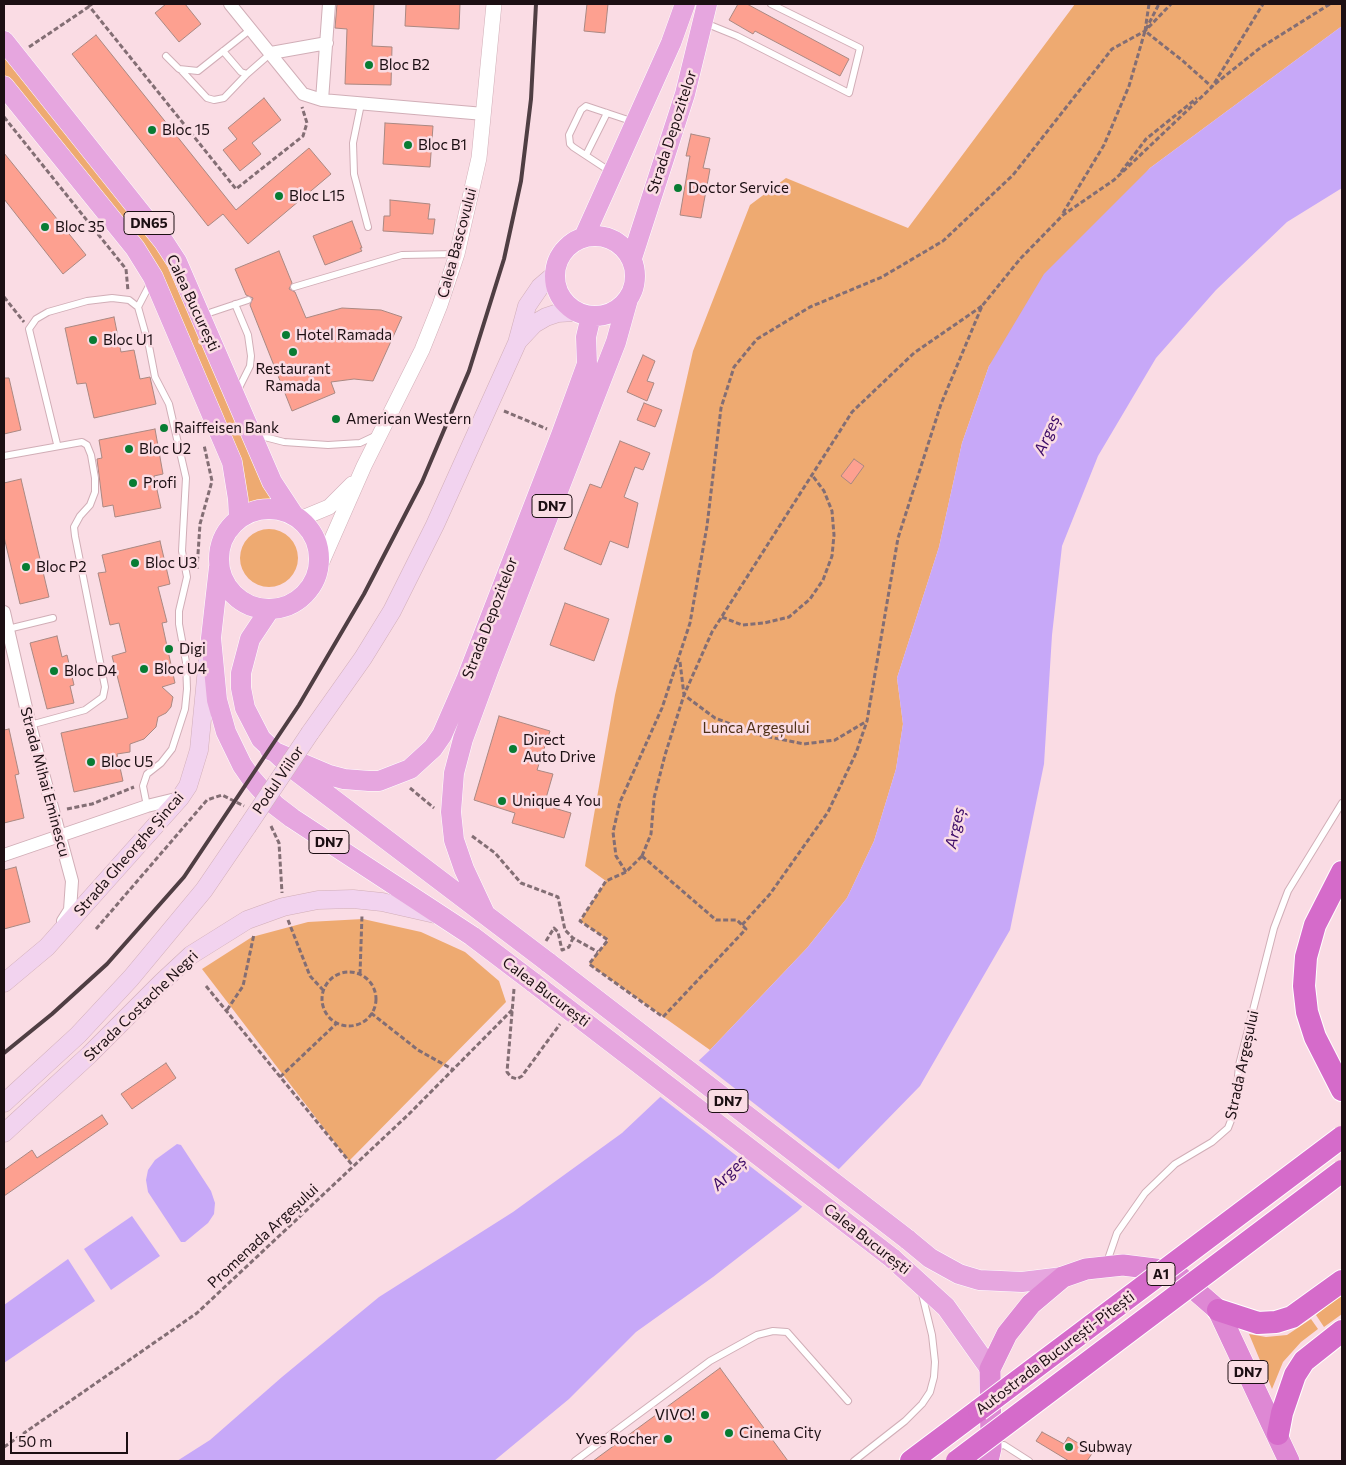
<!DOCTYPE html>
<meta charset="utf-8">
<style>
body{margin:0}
#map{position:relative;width:1346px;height:1465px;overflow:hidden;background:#fadce4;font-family:Commissioner,sans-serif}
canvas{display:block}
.frame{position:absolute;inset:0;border:5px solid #1c0f13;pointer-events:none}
.scale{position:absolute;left:10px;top:1432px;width:118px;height:22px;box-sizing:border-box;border:2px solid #1c0f13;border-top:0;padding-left:6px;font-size:15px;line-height:18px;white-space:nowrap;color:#1c0f13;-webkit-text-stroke:4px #fadce4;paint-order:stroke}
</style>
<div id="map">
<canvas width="1346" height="1465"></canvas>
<div class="frame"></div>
<div class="scale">50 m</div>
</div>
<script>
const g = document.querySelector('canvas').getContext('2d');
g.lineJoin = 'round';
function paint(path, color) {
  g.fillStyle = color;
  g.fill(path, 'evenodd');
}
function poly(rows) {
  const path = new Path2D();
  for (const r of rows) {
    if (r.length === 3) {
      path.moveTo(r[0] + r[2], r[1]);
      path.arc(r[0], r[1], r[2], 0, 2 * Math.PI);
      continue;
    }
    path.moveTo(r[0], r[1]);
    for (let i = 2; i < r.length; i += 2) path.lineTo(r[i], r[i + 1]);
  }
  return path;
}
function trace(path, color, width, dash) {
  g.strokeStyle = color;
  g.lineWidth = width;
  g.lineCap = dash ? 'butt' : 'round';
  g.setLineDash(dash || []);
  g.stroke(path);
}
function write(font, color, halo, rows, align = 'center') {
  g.font = font + ' Commissioner,sans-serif';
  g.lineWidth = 5;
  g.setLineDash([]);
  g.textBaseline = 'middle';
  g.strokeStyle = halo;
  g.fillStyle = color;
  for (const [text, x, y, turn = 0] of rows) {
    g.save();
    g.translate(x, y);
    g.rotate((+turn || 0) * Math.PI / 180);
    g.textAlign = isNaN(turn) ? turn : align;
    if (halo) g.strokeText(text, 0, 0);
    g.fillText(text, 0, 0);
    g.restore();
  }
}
paint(poly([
 [1075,4,1342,4,1342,26,1150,168,989,366,962,443,939,547,897,678,903,724,896,769,874,841,847,898,807,948,710,1050,589,964,608,940,580,921,606,881,585,866,615,695,693,351,750,205,786,178,908,228],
 [4,41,164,242,293,514,266,508,246,514,160,291,4,87],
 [269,558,29],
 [363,919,421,932,465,952,499,981,506,1002,349,1161,202,969,252,937,308,922],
 [1342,1294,1342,1314,1324,1327,1316,1315],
 [1311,1319,1318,1329,1301,1342,1283,1362,1272,1389,1249,1334,1266,1337,1287,1335]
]), '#eeaa71');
paint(poly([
 [1342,26,1342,188,1287,222,1216,290,1156,358,1098,456,1062,546,1052,635,1044,764,1010,930,920,1086,798,1211,713,1277,636,1332,569,1399,494,1461,177,1461,210,1440,282,1377,379,1297,513,1212,622,1133,710,1050,807,948,847,898,874,841,896,769,903,724,897,678,939,547,962,443,989,366,1044,274,1150,168],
 [177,1144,181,1145,211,1191,215,1203,214,1214,208,1223,185,1242,181,1242,148,1192,146,1180,148,1170,155,1160],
 [132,1216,160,1256,111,1290,84,1249],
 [68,1259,95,1301,4,1363,4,1305]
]), '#c7a8f8');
paint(poly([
 [697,1059,841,1171,804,1208,658,1095]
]), '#fadce4');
const building = poly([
 [166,4,185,4,201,24,179,42,155,13,166,4],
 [337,4,374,4,372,46,392,47,391,85,345,84,347,29,335,28,337,4],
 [406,4,460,4,459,29,405,26,406,4],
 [587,4,608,4,605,33,584,31,587,4],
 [738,4,747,4,849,59,840,76,755,31,753,34,729,20,738,4],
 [96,35,236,210,309,148,331,174,248,244,223,214,208,226,72,54,96,35],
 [264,98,281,120,252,143,261,154,240,171,223,150,237,139,228,128,264,98],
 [385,123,433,126,430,167,383,164,385,123],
 [691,134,710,138,703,168,710,169,701,218,680,215,690,156,686,156,691,134],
 [4,153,86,255,63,274,4,199,4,153],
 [390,200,430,204,428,219,435,219,433,234,383,231,384,216,390,216,390,200],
 [352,221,362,248,360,248,362,251,325,265,313,236,352,221],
 [279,251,292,283,289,289,295,292,306,318,342,308,381,310,402,317,373,381,354,379,331,382,335,393,292,411,250,305,253,298,246,295,235,269,279,251],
 [114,317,121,352,134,350,140,379,150,377,156,404,94,418,86,383,77,384,65,328,114,317],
 [643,355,655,361,647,381,654,383,647,401,627,392,643,355],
 [4,378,9,378,21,430,4,434,4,378],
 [644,403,662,410,655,427,637,420,644,403],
 [155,429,163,474,154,476,161,508,115,517,113,505,103,507,97,459,102,458,99,440,155,429],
 [620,441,650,453,643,470,635,467,624,497,638,503,628,548,610,541,601,565,564,549,590,484,601,488,620,441],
 [854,459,864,466,851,484,841,476,854,459],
 [21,479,49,597,20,604,4,537,4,483,21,479],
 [160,541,170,584,158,587,167,622,162,623,175,683,162,687,173,697,171,707,166,713,158,717,156,727,144,739,130,744,130,752,117,754,123,781,74,792,61,733,128,718,112,656,126,652,119,623,110,625,98,573,106,572,102,555,160,541],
 [565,603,609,619,594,661,550,645,565,603],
 [57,636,62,657,67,655,74,685,70,686,74,703,47,709,30,643,57,636],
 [499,716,550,731,537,770,553,774,544,805,571,813,564,838,512,823,515,813,474,800,499,716],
 [9,729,19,774,15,775,24,818,4,823,4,730,9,729],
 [16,867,30,922,4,929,4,870,16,867],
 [166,1063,176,1078,132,1109,121,1094,166,1063],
 [102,1115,108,1124,4,1196,4,1170,32,1150,37,1158,102,1115],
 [720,1368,788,1461,593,1461,720,1368],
 [1042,1432,1064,1444,1068,1437,1093,1452,1087,1461,1069,1461,1036,1441,1042,1432]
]);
paint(building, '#fda090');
trace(building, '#aa8882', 1);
const service = poly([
 [705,23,737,36,849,93,860,48,771,4],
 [223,51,241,72,247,74,271,53],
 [166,56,179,69,198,71,251,29],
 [181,70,207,98,214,100,224,98,247,74],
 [361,104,353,143,354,174,368,227],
 [586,155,607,113],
 [611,172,573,147,570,144,569,135,581,110,586,106,634,122],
 [294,287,402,255,457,254],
 [235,304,248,335,251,356,250,366,238,390],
 [138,307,150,284],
 [203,315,248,300],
 [257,435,284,442,328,445,360,443,377,435],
 [57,444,29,329,36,319,48,312,87,301,112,298,129,300,138,307,149,346,155,377,169,404,186,478,182,551,187,577,179,611,179,624,186,662,187,689,185,709,172,749,161,763,147,774,143,786,147,806],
 [4,456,82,442,87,445,91,455,95,478,95,492,90,505,80,516,74,527,75,536,105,687,103,697,85,710,30,725],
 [8,629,53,618],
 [1107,1262,1117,1233,1145,1193,1175,1164,1212,1142,1228,1128,1235,1110,1239,1065,1274,928,1288,891,1342,803],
 [994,1447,1004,1445,1029,1461],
 [575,1461,710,1361,757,1335,773,1331,787,1332,848,1401],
 [854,1461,905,1421,922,1404,930,1392,934,1377,935,1362,932,1335,922,1294]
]);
const minor = poly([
 [230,4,303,94,322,100,484,114],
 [271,53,327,43],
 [322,100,329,4],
 [4,612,30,725,72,881,70,910,63,921],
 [4,855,147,806,180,798]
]);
const tertiary = poly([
 [300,519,329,507,352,484],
 [317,573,364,466,422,350,440,305,457,254,479,158,494,4]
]);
const secondary = poly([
 [519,340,534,324,546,317,558,313,575,312],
 [310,733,363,658,392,611,435,525,517,343,527,306,540,287,554,275],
 [4,983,47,947,180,798,188,786,199,750,208,658],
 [4,1103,78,1035,131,978,204,890,247,827],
 [4,1133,89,1055,162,982,191,955,247,920,283,907,318,900,353,899,382,902,435,914]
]);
const primary = poly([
 [4,41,164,242,177,262,272,482,293,514],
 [4,86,135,248,153,277,232,462,238,499,239,518],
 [595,276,40],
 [584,237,671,43,685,4],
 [632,258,685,94,707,4],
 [269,559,50],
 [219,567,211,638,217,700,226,732,242,765,251,778,275,805,292,818,472,936,534,983],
 [270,609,250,639,241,673,241,688,245,708,261,739,292,768,549,963],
 [270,750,329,775,344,779,369,781,379,781,410,769,433,748,442,735,466,680,561,435,587,364,586,337,591,316],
 [485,914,464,869,454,840,451,812,454,773,463,739,488,671,616,342,628,299],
 [907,1239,930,1258,959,1274,979,1280,1022,1282,1063,1277],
 [892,1258,946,1307,990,1369]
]);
const trunk = poly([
 [988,1461,991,1448,990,1369,1007,1334,1031,1304,1063,1277,1086,1269,1123,1265,1163,1270,1179,1276,1218,1310,1289,1461]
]);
const motorway = poly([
 [1342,872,1315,925,1306,957,1304,986,1307,1012,1315,1037,1342,1090],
 [1218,1310,1258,1323,1276,1322,1292,1317,1342,1281],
 [1278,1434,1282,1413,1295,1375,1304,1361,1342,1331],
 [911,1461,979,1410]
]);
trace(service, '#d1aeb7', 8);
trace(minor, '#d1aeb7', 14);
trace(tertiary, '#d1aeb7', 16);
trace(secondary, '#d1aeb7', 19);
trace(primary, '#fff', 21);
trace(trunk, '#fff', 22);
trace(motorway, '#fff', 24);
trace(poly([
 [92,4,89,6,236,189,303,136,307,123,302,107],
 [1149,4,1145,31,1183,61,1212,87],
 [29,47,90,6],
 [1215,84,1260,48,1330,4],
 [4,117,126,269,128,291],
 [1121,172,1146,139,1197,98],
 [1063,213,1104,145,1129,86,1145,31,1159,4],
 [4,297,24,322],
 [504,411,547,429],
 [197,569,200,524,212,481,204,445],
 [722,617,742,625,764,623,789,617,810,599,823,580,832,556,834,535,832,511,824,491,812,475],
 [680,662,684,695,715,718,759,735,804,744,835,740,867,721],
 [410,788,434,808],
 [67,809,92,804,134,787],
 [271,826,279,843,282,893],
 [472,836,495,853,521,883,558,897,565,930,573,938,598,952],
 [642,856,651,834,654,798,665,755,684,695,712,632,852,412,914,353,982,306],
 [642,856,716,920,737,920,746,929,663,1017,589,964,608,940,580,921,606,881,626,872,642,856],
 [626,872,616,856,613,832,620,802,662,708,690,623,707,526,721,408,734,367,757,339,810,307,882,277,943,241,1013,175,1112,49,1145,31,1171,4],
 [288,920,310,976,323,990],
 [742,925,770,894,828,812,856,753,867,721,898,538,941,404,982,306,1020,259,1063,215,1114,180,1212,87,1263,4],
 [96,929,207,800,222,795,244,806],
 [546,941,554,928,558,932,562,950,569,947,573,938],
 [349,999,27],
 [360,974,362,915],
 [206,986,353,1166],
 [514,989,507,1072,511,1077,517,1079,522,1076,560,1024],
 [227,1010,243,986,254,934],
 [371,1013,418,1050,452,1069],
 [280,1077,337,1023],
 [4,1447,197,1313,409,1114,512,1010]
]), '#836e74', 3, [5, 2.5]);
trace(service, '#fff', 6);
trace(minor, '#fff', 12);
trace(tertiary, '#fff', 15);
trace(secondary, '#f2d3ef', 18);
trace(primary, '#e6a6df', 20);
trace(trunk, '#de88d4', 21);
trace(motorway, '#d56bca', 22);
trace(poly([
 [4,1053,52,1014,107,964,184,877,299,705,364,594,422,482,469,371,504,259,521,181,531,99,536,4]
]), '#4f3e43', 4);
const secondaryBridge = poly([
 [247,827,310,733]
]);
const primaryBridge = poly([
 [549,963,907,1239],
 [534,983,892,1258]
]);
const motorwayBridge = poly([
 [979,1410,1342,1137],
 [957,1461,1342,1171]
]);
trace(secondaryBridge, '#d1aeb7', 19, []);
trace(primaryBridge, '#fff', 21, []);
trace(motorwayBridge, '#fff', 24, []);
trace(secondaryBridge, '#f2d3ef', 18);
trace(primaryBridge, '#e6a6df', 20);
trace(motorwayBridge, '#d56bca', 22);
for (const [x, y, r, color] of [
 [369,65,5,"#087c33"],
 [152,130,5,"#087c33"],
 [408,145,5,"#087c33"],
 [678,188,5,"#087c33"],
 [279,196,5,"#087c33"],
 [45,227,5,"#087c33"],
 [286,335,5,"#087c33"],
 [93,340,5,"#087c33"],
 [293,352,5,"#087c33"],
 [336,419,5,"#087c33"],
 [164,428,5,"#087c33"],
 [129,449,5,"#087c33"],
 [133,483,5,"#087c33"],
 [135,563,5,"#087c33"],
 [26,567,5,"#087c33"],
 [169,649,5,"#087c33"],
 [144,669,5,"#087c33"],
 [54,671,5,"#087c33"],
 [513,749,5,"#087c33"],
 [91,762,5,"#087c33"],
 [502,801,5,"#087c33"],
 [705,1415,5,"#087c33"],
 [729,1433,5,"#087c33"],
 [668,1439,5,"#087c33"],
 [1069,1447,5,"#087c33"]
]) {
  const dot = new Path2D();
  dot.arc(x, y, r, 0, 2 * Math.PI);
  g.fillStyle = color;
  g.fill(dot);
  trace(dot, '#fadce4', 2);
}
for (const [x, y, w] of [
 [149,223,50],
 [552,506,40],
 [329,842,40],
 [728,1101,40],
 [1161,1274,28],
 [1248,1372,40]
]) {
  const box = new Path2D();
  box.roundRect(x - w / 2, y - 11.5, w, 23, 4);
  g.fillStyle = '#fadce4';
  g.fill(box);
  trace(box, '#1c0f13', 1);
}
write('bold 14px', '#1c0f13', null, [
 ["DN65",149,223],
 ["DN7",552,506],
 ["DN7",329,842],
 ["DN7",728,1101],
 ["A1",1161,1274],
 ["DN7",1248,1372]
]);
write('15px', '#1c0f13', '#fadce4', [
 ["Bloc B2",379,65],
 ["Bloc 15",162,130],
 ["Bloc B1",418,145],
 ["Doctor Service",688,188],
 ["Bloc L15",289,196],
 ["Bloc 35",55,227],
 ["Hotel Ramada",296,335],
 ["Bloc U1",103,340],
 ["Restaurant",293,369,"center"],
 ["Ramada",293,386,"center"],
 ["American Western",346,419],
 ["Raiffeisen Bank",174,428],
 ["Bloc U2",139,449],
 ["Profi",143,483],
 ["Bloc U3",145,563],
 ["Bloc P2",36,567],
 ["Digi",179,649],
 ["Bloc U4",154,669],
 ["Bloc D4",64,671],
 ["Direct",523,740],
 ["Auto Drive",523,757],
 ["Bloc U5",101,762],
 ["Unique 4 You",512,801],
 ["VIVO!",695,1415,"right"],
 ["Cinema City",739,1433],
 ["Yves Rocher",658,1439,"right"],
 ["Subway",1079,1447]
], 'left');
write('15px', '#1c0f13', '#fadce4', [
 ["Strada Depozitelor",672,132,-72],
 ["Calea Bascovului",457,243,-75],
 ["Calea București",193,303,65],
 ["Strada Depozitelor",490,618,-69],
 ["Podul Viilor",278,780,-56],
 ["Strada Mihai Eminescu",45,782,75],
 ["Strada Gheorghe Șincai",129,854,-49],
 ["Calea București",546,992,37],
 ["Strada Costache Negri",141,1006,-44],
 ["Strada Argeșului",1242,1065,-78],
 ["Promenada Argeșului",263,1236,-43],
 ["Calea București",867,1239,38],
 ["Autostrada București-Pitești",1055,1353,-37]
]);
write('15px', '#4e3017', '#fadce4', [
 ["Lunca Argeșului",756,728]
]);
write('italic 16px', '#3c0a67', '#fadce4', [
 ["Argeș",1047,435,-66],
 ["Argeș",955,828,-78],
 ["Argeș",729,1173,-45]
]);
</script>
